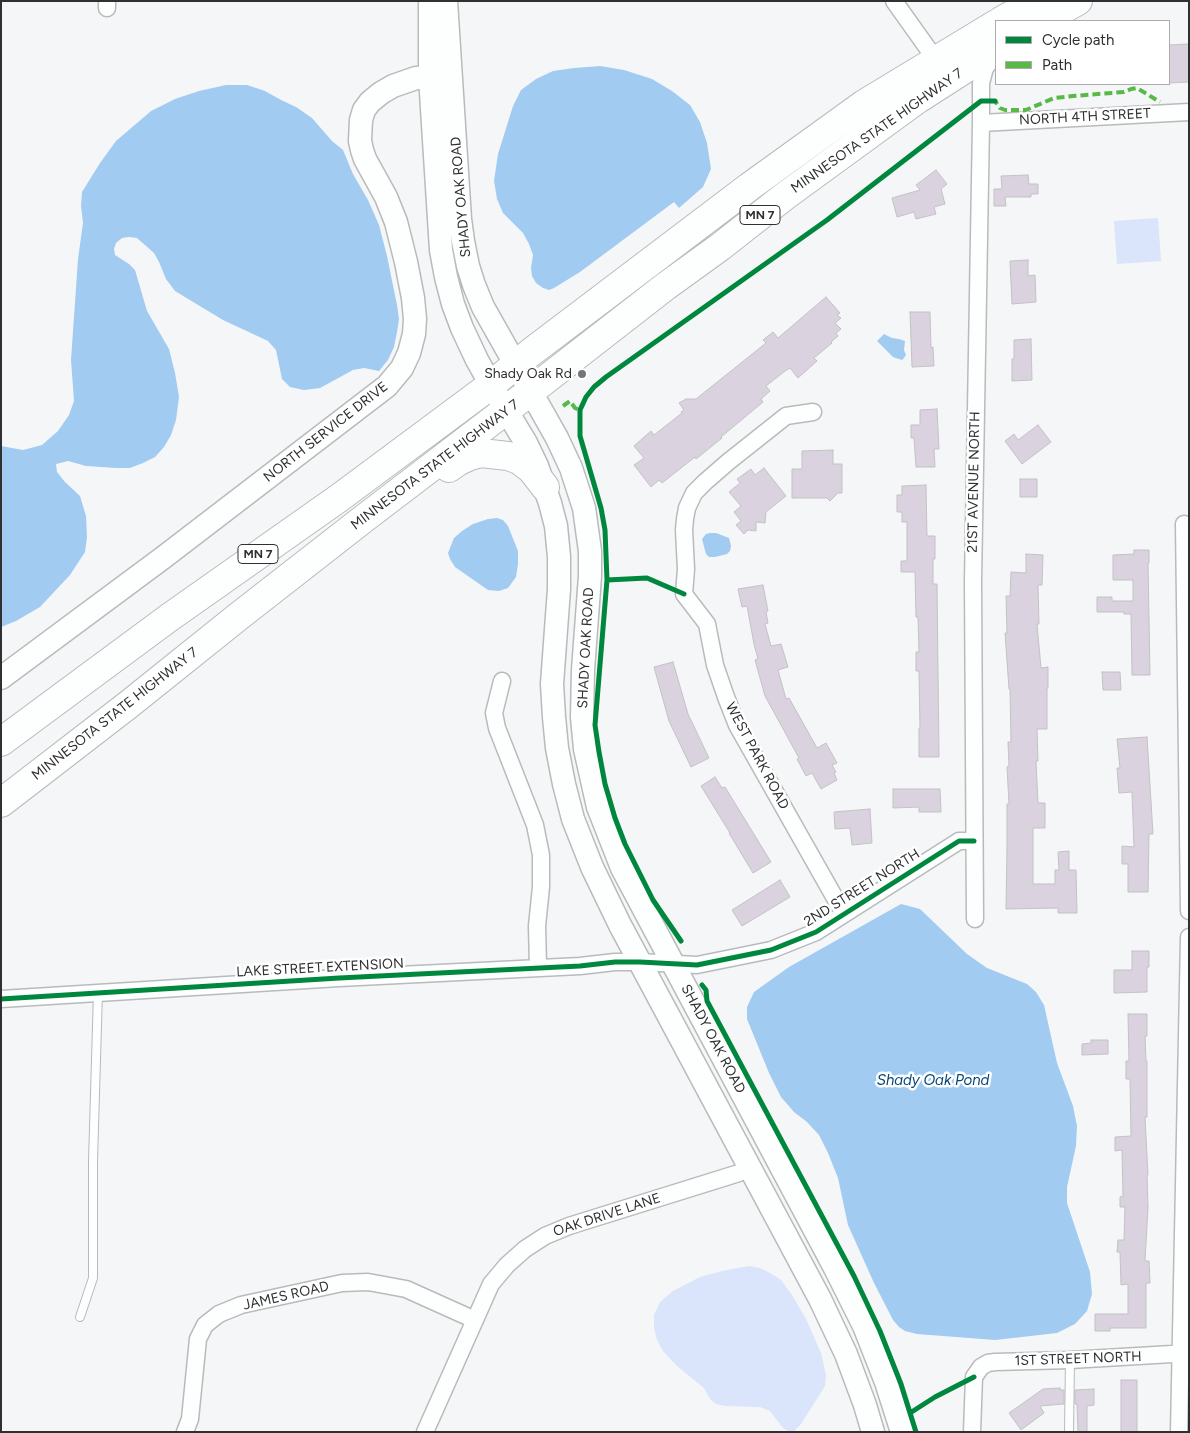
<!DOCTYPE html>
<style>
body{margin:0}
#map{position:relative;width:1190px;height:1433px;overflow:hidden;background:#f4f6f8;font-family:Figtree,sans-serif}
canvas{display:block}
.frame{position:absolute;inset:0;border:2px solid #2f3031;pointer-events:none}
.legend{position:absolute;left:995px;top:20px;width:175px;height:65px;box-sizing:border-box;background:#fff;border:1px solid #acacad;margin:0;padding:6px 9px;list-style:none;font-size:15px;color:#2f3031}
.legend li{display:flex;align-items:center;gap:10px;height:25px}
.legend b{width:25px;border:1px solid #acacad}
</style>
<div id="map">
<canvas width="1190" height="1433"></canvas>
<div class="frame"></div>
<ul class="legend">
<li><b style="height:6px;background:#00873e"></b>Cycle path</li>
<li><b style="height:6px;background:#58b947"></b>Path</li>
</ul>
</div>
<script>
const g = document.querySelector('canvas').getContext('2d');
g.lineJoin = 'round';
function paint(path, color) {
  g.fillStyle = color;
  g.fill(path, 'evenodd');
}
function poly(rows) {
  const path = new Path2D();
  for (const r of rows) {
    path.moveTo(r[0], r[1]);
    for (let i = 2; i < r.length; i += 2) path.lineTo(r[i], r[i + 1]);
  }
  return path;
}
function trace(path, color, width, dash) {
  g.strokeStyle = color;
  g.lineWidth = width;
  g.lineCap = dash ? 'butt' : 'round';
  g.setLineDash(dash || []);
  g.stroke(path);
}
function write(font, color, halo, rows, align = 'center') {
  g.font = font + ' Figtree,sans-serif';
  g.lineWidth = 5;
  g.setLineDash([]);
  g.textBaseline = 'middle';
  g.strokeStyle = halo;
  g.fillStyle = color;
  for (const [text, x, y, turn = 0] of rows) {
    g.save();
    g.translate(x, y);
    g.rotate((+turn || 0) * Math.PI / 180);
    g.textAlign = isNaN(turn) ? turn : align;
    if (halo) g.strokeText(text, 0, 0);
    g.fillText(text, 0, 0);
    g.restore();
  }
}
paint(poly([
 [1158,218,1161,261,1117,264,1114,221],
 [749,1266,760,1268,772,1274,781,1280,792,1295,806,1319,821,1353,826,1375,825,1386,801,1424,794,1431,788,1431,783,1428,770,1411,760,1407,725,1406,716,1404,710,1399,704,1388,677,1366,663,1351,657,1340,654,1328,654,1315,660,1302,673,1291,700,1277,722,1271]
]), '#dae4fa');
paint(poly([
 [600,66,624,70,652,79,672,91,690,105,700,122,707,143,711,169,703,187,679,208,674,202,580,272,554,288,549,290,543,288,536,283,532,276,531,268,533,255,529,244,523,233,503,213,497,199,494,181,498,154,513,106,521,90,536,79,553,71,574,68],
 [226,85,247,85,265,91,281,100,296,107,312,118,332,141,343,150,353,174,368,200,379,225,387,256,397,305,399,319,397,332,394,347,388,360,379,371,364,368,353,370,320,388,304,390,290,387,282,379,276,350,268,341,223,320,175,291,166,279,159,262,154,253,137,238,129,237,122,238,116,243,114,249,115,255,129,264,135,270,147,311,169,349,175,373,179,397,176,420,171,435,164,447,155,457,143,463,130,468,116,468,86,466,68,461,56,464,57,472,65,482,80,496,86,516,87,537,85,552,70,575,40,607,16,621,1,627,1,446,23,450,42,445,58,431,69,415,74,401,71,360,78,259,83,223,81,206,82,192,100,163,116,141,151,111,175,99,199,91],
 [884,334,892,338,899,339,905,341,904,350,906,355,904,358,902,360,893,357,877,341],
 [497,518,503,520,508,526,518,551,518,564,516,577,508,588,499,591,488,590,455,567,450,559,448,553,454,538,462,531,473,524,488,519],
 [710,533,716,533,729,538,731,546,730,551,727,554,715,557,709,557,706,554,702,539,706,534],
 [901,904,920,909,967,954,987,968,1027,984,1036,992,1044,1005,1057,1063,1073,1106,1077,1126,1076,1146,1067,1187,1067,1203,1090,1272,1092,1294,1087,1311,1075,1324,1057,1333,995,1340,917,1334,905,1331,899,1327,893,1320,874,1283,848,1225,838,1178,828,1153,819,1135,807,1122,794,1112,781,1097,769,1073,747,1019,747,1007,754,992,789,967]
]), '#a2cbf2');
const building = poly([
 [1189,44,1189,82,1169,83,1169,45,1189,44],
 [936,170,947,184,941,189,945,204,934,207,936,214,916,219,914,212,897,217,892,198,920,190,916,185,936,170],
 [1028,175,1029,184,1038,184,1038,194,1031,194,1031,197,1005,197,1006,206,994,206,994,189,1002,189,1001,176,1028,175],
 [1028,260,1028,276,1035,275,1036,302,1012,304,1010,261,1028,260],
 [826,297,840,313,837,315,841,318,835,323,841,329,836,333,838,336,831,342,832,343,814,358,817,361,798,378,790,368,785,371,766,386,770,391,761,399,763,402,721,437,722,438,696,459,695,457,662,483,659,480,651,487,634,465,644,458,634,446,651,431,654,435,682,413,681,412,684,410,679,403,686,399,696,399,766,343,763,340,773,332,778,338,826,297],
 [910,312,930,312,931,348,933,347,934,366,912,367,910,312],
 [1031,339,1032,380,1012,381,1012,359,1014,359,1014,340,1031,339],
 [937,409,939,449,934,449,935,467,916,467,914,438,911,438,911,425,920,425,920,410,937,409],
 [1038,425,1051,442,1022,464,1005,441,1014,434,1018,440,1038,425],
 [833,450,833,464,842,464,842,493,838,493,830,501,827,498,792,498,792,469,802,469,802,451,833,450],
 [764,468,786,496,766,512,765,523,756,522,756,531,748,530,744,534,736,525,741,521,734,512,741,506,729,492,740,483,737,479,751,469,755,475,764,468],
 [1020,479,1037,479,1037,497,1020,497,1020,479],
 [926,485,927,536,935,536,935,559,933,559,933,584,937,584,939,757,919,757,919,728,920,728,919,671,916,671,916,652,919,652,918,617,916,617,915,572,901,572,901,561,907,561,907,522,902,522,902,512,897,512,897,495,902,495,902,486,926,485],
 [1134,550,1149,550,1149,563,1148,563,1150,675,1132,675,1131,614,1124,614,1124,612,1097,612,1097,597,1112,597,1112,601,1133,601,1133,580,1113,580,1113,555,1134,554,1134,550],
 [1026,554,1043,555,1042,585,1038,585,1039,624,1037,624,1041,668,1048,667,1048,688,1047,688,1047,729,1037,729,1038,761,1036,761,1038,803,1045,803,1045,828,1033,828,1033,884,1055,884,1055,870,1059,870,1058,852,1069,851,1069,870,1076,870,1077,913,1058,913,1058,908,1006,909,1007,848,1007,804,1009,804,1007,767,1009,766,1008,742,1011,742,1010,689,1009,689,1005,633,1007,633,1006,596,1010,596,1011,572,1026,573,1026,554],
 [763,585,768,611,766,612,768,623,765,624,771,646,781,644,788,667,778,670,786,699,789,698,817,748,826,743,837,763,832,765,836,772,834,773,837,780,821,789,812,773,806,776,797,759,799,758,765,696,755,660,758,659,754,644,747,606,742,607,738,589,763,585],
 [673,662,688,714,709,758,691,767,669,721,654,667,673,662],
 [1102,672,1120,672,1121,690,1103,690,1102,672],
 [1147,737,1153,834,1149,834,1148,892,1128,892,1128,864,1122,864,1122,846,1134,847,1132,792,1119,793,1117,768,1120,768,1117,739,1147,737],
 [715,777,722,788,725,787,771,862,753,873,729,833,730,833,701,786,715,777],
 [893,789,940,789,941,812,919,812,919,807,893,808,893,789],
 [870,809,872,843,852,845,850,828,835,829,834,812,870,809],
 [780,880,790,897,742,926,732,910,780,880],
 [1132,951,1149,951,1149,967,1147,967,1147,992,1114,993,1114,970,1132,970,1132,951],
 [1128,1014,1147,1014,1147,1036,1145,1036,1146,1061,1147,1061,1147,1117,1145,1117,1148,1175,1147,1175,1148,1207,1145,1261,1149,1261,1150,1283,1146,1283,1146,1328,1110,1328,1110,1331,1095,1331,1095,1314,1128,1314,1128,1284,1121,1285,1120,1252,1117,1252,1118,1240,1124,1240,1125,1207,1120,1207,1120,1197,1123,1196,1122,1150,1115,1151,1115,1137,1131,1136,1130,1079,1126,1079,1126,1061,1129,1061,1128,1014],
 [1091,1040,1108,1040,1108,1054,1082,1055,1082,1044,1091,1043,1091,1040],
 [1121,1380,1137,1380,1137,1432,1121,1432,1121,1380],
 [1060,1388,1060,1390,1064,1390,1064,1404,1040,1406,1044,1413,1021,1430,1009,1413,1043,1389,1060,1388],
 [1094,1389,1094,1405,1087,1406,1087,1432,1078,1432,1077,1404,1075,1404,1075,1390,1094,1389]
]);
paint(building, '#dbd2df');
trace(building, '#c2c2c4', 1);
const lane = poly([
 [80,1317,93,1278,93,1161,98,992],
 [1069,1432,1070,1360]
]);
const street = poly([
 [894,1,936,60],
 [107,8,107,1],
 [981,123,1189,112],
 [813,412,786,416,728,462,705,482,694,493,687,508,685,519,684,530,686,569,684,594,707,624,715,665,726,697,737,725,844,914],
 [1184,524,1189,911],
 [502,681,494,713,497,728,535,825,541,855,541,887,537,926,538,967],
 [975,919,973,581,981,123,981,83,985,68,995,55],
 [1,999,339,978,580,966,615,962,640,962,697,965,771,950,816,932,959,841,974,841],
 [185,1432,190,1419,198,1339,205,1325,219,1314,241,1305,342,1283,368,1282,406,1289,475,1320],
 [425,1432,491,1284,507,1265,525,1249,545,1236,569,1226,739,1173,750,1168],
 [972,1432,974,1377,981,1367,988,1363,995,1362,1070,1360,1189,1353],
 [1179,1432,1189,937]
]);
const secondary = poly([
 [430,1,430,77,441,250,446,277,453,304,462,328,477,360,491,385,526,443,537,466,550,503,556,526,559,557,559,589,552,684,554,717,557,748,564,784,573,819,592,867,620,925,820,1299,846,1354,865,1405,873,1432],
 [446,1,460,219,463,241,468,266,474,285,483,307,557,438,571,468,584,508,590,551,590,576,583,670,582,717,585,749,598,807,622,868,835,1268,864,1326,886,1382,902,1432],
 [1,678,164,557,387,386,402,368,409,353,414,334,415,319,413,298,406,262,396,222,386,197,365,159,362,150,360,141,361,120,364,110,370,102,381,93,393,86,416,78,445,76]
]);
const highway = poly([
 [1001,21,1036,1],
 [1042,21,1078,1],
 [449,468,459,461,470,456,481,453,508,456,519,460,531,469,545,487],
 [1,742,170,617,339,498,491,385,530,353,749,187,864,104,996,24],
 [1,803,128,705,239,616,362,520,531,391,666,286,720,247,785,196,918,99,996,49]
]);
trace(lane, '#b9babc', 10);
trace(street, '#b9babc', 19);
trace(secondary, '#b9babc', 25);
trace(highway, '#b9babc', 30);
trace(lane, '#fdfefe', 8);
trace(street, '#fdfefe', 16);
trace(secondary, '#fdfefe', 22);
trace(highway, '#fdfefe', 28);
trace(poly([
 [991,101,995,101,1000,108,1005,110,1026,110,1054,98,1073,96,1124,92,1131,89,1137,88,1160,102],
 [563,406,570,401,575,408,580,410]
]), '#58b947', 4, [8, 4]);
trace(poly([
 [607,580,647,578,684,594],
 [681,941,653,900,625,844,615,818,605,784,599,752,595,725,607,580,605,530,601,508,580,436,580,410,586,397,594,387,606,377,827,220,981,101,995,101],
 [702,985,706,990,707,1001,854,1276,880,1331,901,1384,916,1432],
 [1,999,339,978,580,966,615,962,640,962,697,965,771,950,816,932,959,841,974,841],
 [910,1413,935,1397,974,1377]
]), '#00873e', 5);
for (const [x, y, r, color] of [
 [582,374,5,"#747577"]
]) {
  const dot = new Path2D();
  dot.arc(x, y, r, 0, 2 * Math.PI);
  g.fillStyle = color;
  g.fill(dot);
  trace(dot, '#fff', 2);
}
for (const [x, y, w] of [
 [760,215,40],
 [258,554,40]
]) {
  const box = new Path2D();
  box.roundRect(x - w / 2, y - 9.5, w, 19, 4);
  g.fillStyle = '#fff';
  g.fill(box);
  trace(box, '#2f3031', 1);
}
write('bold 12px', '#2f3031', null, [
 ["MN 7",760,215],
 ["MN 7",258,554]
]);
write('14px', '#2f3031', '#fff', [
 ["NORTH 4TH STREET",1085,117,-3],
 ["MINNESOTA STATE HIGHWAY 7",877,131,-35],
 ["SHADY OAK ROAD",461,197,-95],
 ["NORTH SERVICE DRIVE",326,432,-38],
 ["MINNESOTA STATE HIGHWAY 7",435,465,-37],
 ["21ST AVENUE NORTH",974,482,-89],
 ["SHADY OAK ROAD",586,648,-87],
 ["MINNESOTA STATE HIGHWAY 7",115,714,-38],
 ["WEST PARK ROAD",757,756,62],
 ["2ND STREET NORTH",862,888,-32],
 ["LAKE STREET EXTENSION",320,968,-3],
 ["SHADY OAK ROAD",713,1039,62],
 ["OAK DRIVE LANE",607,1215,-18],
 ["JAMES ROAD",286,1296,-13],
 ["1ST STREET NORTH",1078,1359,-2]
]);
write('14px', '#2f3031', '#fff', [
 ["Shady Oak Rd",572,374]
], 'right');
write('italic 15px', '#034779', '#fff', [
 ["Shady Oak Pond",933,1081]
]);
</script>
